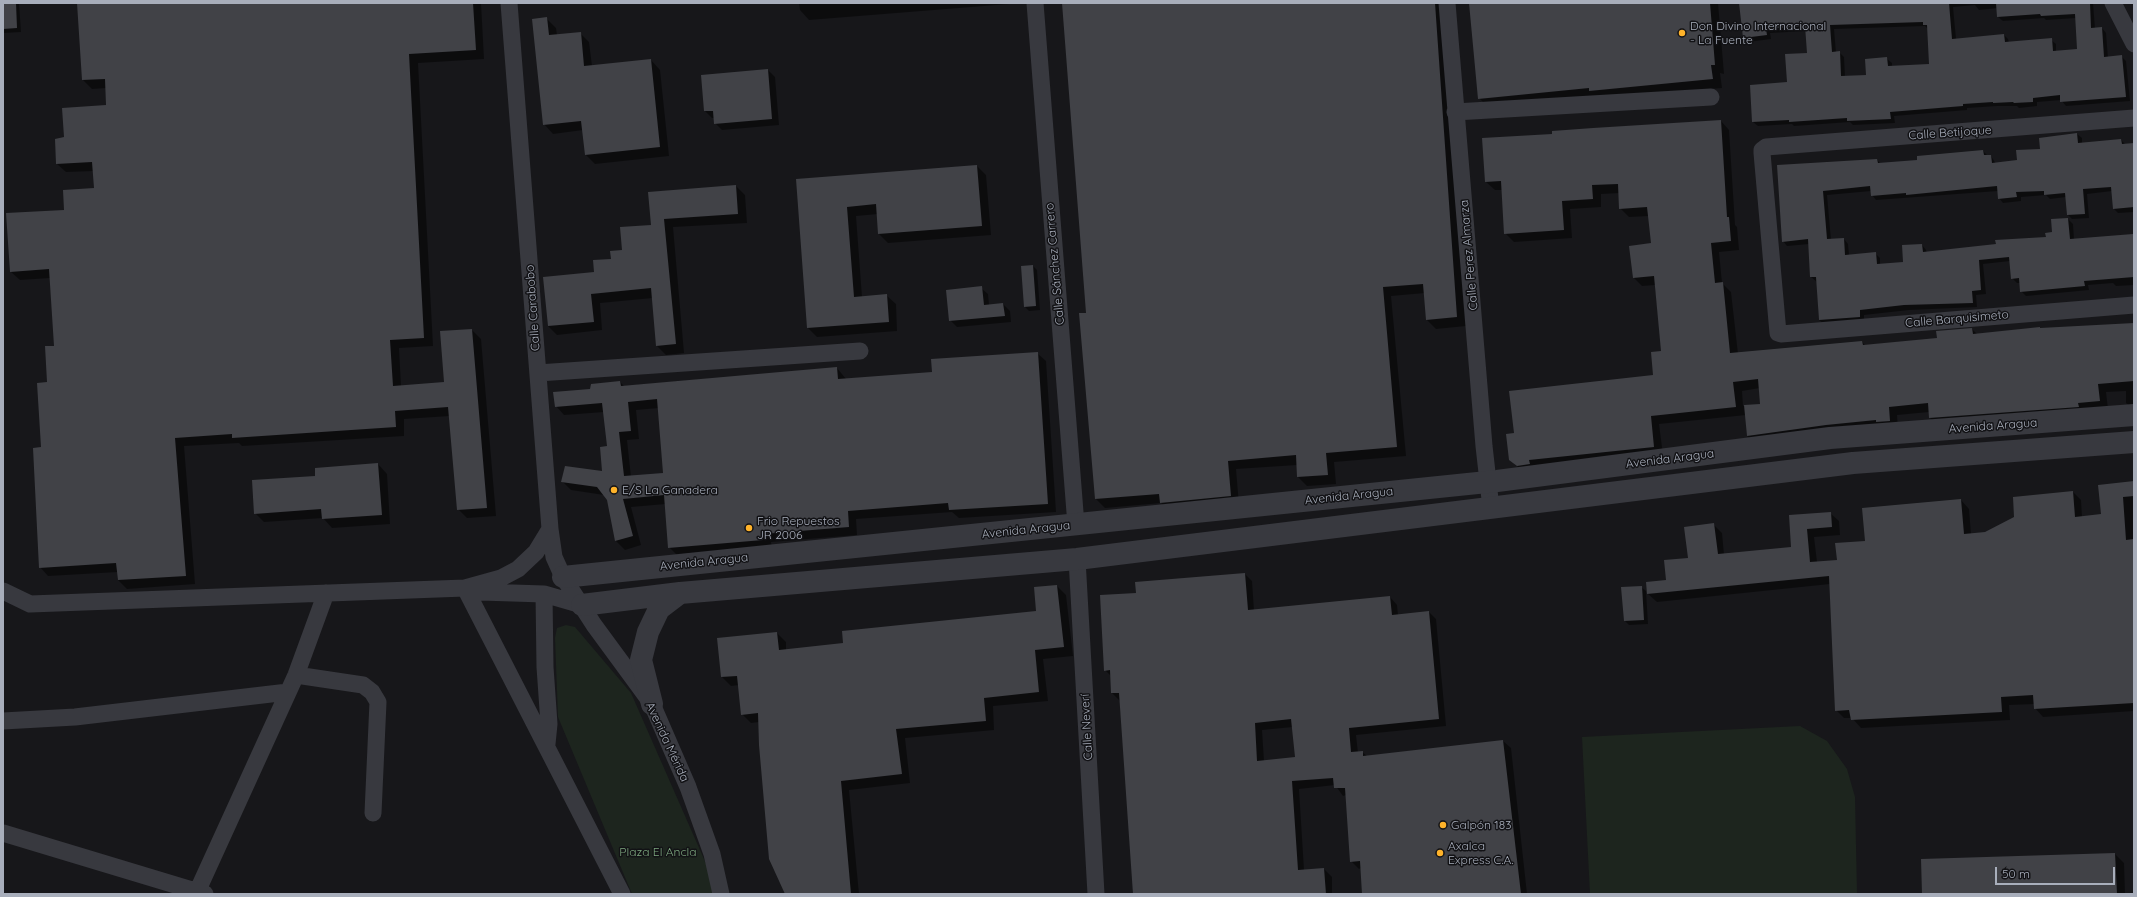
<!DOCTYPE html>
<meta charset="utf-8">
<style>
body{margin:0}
#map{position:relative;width:2137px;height:897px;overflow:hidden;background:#17171a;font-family:Quicksand,sans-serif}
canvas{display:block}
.frame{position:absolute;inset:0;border:4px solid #a8aebb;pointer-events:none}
.scale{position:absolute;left:1995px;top:867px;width:120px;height:18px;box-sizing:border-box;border:2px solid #a8aebb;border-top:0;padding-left:5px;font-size:12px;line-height:14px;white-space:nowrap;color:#a8aebb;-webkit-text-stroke:3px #121215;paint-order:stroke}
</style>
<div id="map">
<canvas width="2137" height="897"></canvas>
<div class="frame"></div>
<div class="scale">50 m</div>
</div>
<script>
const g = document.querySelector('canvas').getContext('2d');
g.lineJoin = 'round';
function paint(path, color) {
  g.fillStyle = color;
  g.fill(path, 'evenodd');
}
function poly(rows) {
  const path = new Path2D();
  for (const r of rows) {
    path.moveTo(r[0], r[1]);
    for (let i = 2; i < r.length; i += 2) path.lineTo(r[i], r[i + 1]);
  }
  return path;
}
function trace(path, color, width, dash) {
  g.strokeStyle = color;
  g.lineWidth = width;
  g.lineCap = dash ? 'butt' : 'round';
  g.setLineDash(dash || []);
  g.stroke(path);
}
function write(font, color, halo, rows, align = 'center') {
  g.font = font + ' Quicksand,sans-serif';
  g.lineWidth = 3;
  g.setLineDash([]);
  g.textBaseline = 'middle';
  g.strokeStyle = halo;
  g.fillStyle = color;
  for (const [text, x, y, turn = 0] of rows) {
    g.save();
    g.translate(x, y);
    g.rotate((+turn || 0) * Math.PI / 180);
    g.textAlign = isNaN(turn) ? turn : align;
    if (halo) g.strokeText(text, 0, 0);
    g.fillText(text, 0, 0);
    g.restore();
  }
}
paint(poly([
 [566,625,575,627,631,693,707,866,713,894,632,894,558,717,555,638,557,628],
 [1800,726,1827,741,1847,769,1855,797,1857,894,1590,894,1582,737]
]), '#1d251e');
paint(poly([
 [3,3,19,3,21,32,3,33],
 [78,3,481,3,484,59,418,63,433,346,399,348,401,386,445,383,472,330,481,339,496,516,467,518,458,509,450,416,404,419,404,436,242,446,239,443,184,446,195,584,127,589,118,580,118,572,48,576,40,567,42,448,48,383,55,347,50,278,20,280,11,272,65,211,95,189,94,171,66,172,57,164,65,138,107,106,106,88,92,89,83,80],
 [799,3,1009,3,1009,4,809,20,800,10],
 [1063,3,1443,3,1466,326,1436,329,1427,320,1425,293,1391,296,1406,456,1334,462,1336,484,1307,486,1298,477,1297,465,1236,469,1239,505,1170,512,1161,503,1105,508,1096,499,1087,314],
 [1471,3,1718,3,1724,74,1720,73,1722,88,1488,107,1479,98],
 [1740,3,2093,3,2095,29,2102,28,2106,33,2108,58,2121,56,2126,61,2130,101,2066,106,2061,100,2037,102,2037,106,2019,108,2017,106,1997,106,1967,108,1967,110,1894,116,1895,123,1853,125,1850,122,1794,126,1792,124,1758,126,1753,122,1788,83,1808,54,1806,31,1770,33,1771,39,1748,42,1744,37],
 [1975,5,1979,10,1998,8,1998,17,2003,21,2044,18,2046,20,2076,18,2078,50,2056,52,2056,44,2051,40,2009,43,2008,39,2004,35,1956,39,1953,7],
 [1925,26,1928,29,1930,65,1892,67,1892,63,1887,59,1867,75,1845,77,1844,57,1839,52,1836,53,1834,29],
 [547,19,556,28,557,35,580,33,589,42,592,66,651,60,660,70,669,156,595,164,586,155,583,130,553,134,544,124],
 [768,70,775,77,779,125,722,130,715,123,714,118,712,118,705,111],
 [1721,121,1729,130,1735,225,1737,227,1739,250,1719,252,1722,283,1731,292,1738,354,1862,342,1865,345,1938,339,1972,329,1977,334,2134,325,2134,410,2126,403,2126,391,2106,392,2108,409,1938,426,1930,418,1929,412,1897,415,1898,429,1756,444,1747,436,1746,415,1659,424,1663,455,1519,468,1510,459,1515,434,1655,376,1662,352,1655,285,1642,286,1634,278,1652,244,1649,216,1629,217,1620,208,1620,193,1601,194,1601,207,1570,209,1572,238,1514,242,1505,233,1502,190,1495,190,1486,182],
 [1760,388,1761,405,1743,406,1742,391],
 [2077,134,2082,138,2082,144,2121,140,2126,145,2134,144,2134,212,2118,213,2114,209,2112,191,2087,194,2089,218,2072,219,2068,215,2066,197,2050,199,2046,195,2021,197,2021,201,2003,203,1999,198,1998,191,1876,200,1872,195,1871,191,1827,195,1831,240,1844,239,1848,244,1849,255,1875,253,1880,258,1880,265,1904,263,1922,245,1926,250,1927,253,2047,238,2068,219,2073,224,2074,240,2134,235,2134,285,2116,286,2113,283,2088,285,2089,290,2026,296,2021,291,2020,283,2017,283,2012,278,2010,261,1983,264,1986,294,1976,295,1977,307,1909,310,1864,315,1864,321,1824,324,1819,320,1817,282,1811,277,1809,244,1787,246,1783,241,1778,166,1877,160,1881,164,1918,161,1983,151,1988,156,1991,156,1996,164,2018,161,2041,150,2061,135],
 [977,166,986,175,991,235,888,243,879,234,878,214,856,216,862,297,886,295,896,304,897,331,817,337,808,328,797,180],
 [736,186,745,195,747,223,673,227,684,353,666,355,657,346,653,298,600,303,602,330,557,335,548,326,595,273,652,226,649,193],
 [1033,266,1037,270,1040,310,1029,311,1025,307],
 [981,288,988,294,989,305,1003,304,1010,311,1011,322,957,327,950,320],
 [1037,353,1046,361,1056,512,959,518,952,512,856,519,857,535,771,542,772,549,678,556,669,547,666,504,631,507,641,545,625,550,616,541,608,500,604,495,571,490,562,481,603,472,608,447,604,412,564,415,556,406,591,390,620,382,624,386,837,368,846,379,933,373],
 [659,408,664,474,631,477,627,440,639,439,636,410],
 [378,464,387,474,390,524,332,528,323,518,264,522,255,513,316,477],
 [2134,482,2134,711,2043,717,2035,708,2035,704,2009,705,2010,720,1861,728,1852,718,1844,718,1836,710,1830,584,1657,602,1648,594,1647,583,1667,581,1689,558,1713,524,1722,533,1724,555,1792,548,1790,516,1830,513,1839,521,1840,535,1814,537,1817,562,1838,561,1866,542,1961,500,1969,509,1971,534,1985,533,2073,492,2081,500,2082,517,2102,515],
 [1245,574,1252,581,1254,611,1390,597,1397,605,1398,615,1429,612,1436,619,1446,726,1356,735,1358,753,1362,752,1367,756,1503,741,1511,748,1527,894,1363,894,1361,868,1359,869,1351,861,1346,795,1343,796,1335,785,1299,789,1304,870,1324,869,1332,877,1332,894,1134,894,1120,701,1112,693,1111,676,1105,670,1137,594],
 [1293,727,1296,758,1264,761,1262,730],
 [1057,586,1066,595,1073,656,1043,659,1048,701,993,706,994,730,905,738,910,783,849,790,859,894,786,894,759,722,751,723,742,714,739,685,731,686,722,677,777,633,786,642,786,651,845,644,1037,612],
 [1641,587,1646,591,1648,624,1629,625,1625,621],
 [2115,854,2124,863,2125,894,1903,894,1923,893]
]), '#0007');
paint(poly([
 [3,3,16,3,17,28,3,29],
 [77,3,473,3,476,50,409,54,424,338,390,340,393,386,444,382,440,331,472,329,487,508,457,510,448,407,395,411,396,427,232,438,232,434,175,438,186,576,118,580,116,563,39,568,33,448,41,447,37,383,47,382,45,346,54,346,49,269,10,272,6,213,64,210,63,190,94,188,92,162,56,164,55,139,64,137,62,108,106,105,105,79,82,80],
 [1062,3,1435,3,1457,317,1426,320,1423,284,1383,287,1397,447,1326,453,1328,475,1297,477,1296,455,1228,461,1231,496,1160,503,1159,494,1095,499,1079,313,1086,313],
 [1469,3,1710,3,1715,65,1711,65,1713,79,1589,91,1589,88,1478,99],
 [1739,3,1949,3,1952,39,2004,34,2005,42,2052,38,2053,51,2077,49,2075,14,2041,16,2040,14,1997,17,1996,3,2090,3,2091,28,2102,27,2104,57,2122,55,2126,97,2060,102,2060,95,2033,98,2033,102,2014,103,2013,102,1993,103,1993,102,1963,104,1963,106,1890,112,1891,119,1847,121,1847,118,1789,122,1789,120,1752,122,1750,85,1787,82,1785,54,1807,53,1805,26,1766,29,1767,35,1743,38],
 [1923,22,1923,25,1927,25,1929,64,1888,66,1887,57,1865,59,1866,75,1841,76,1840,51,1832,52,1830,25],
 [547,17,549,35,581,32,584,66,651,59,660,147,585,155,581,121,543,125,532,19],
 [768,69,772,119,714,124,713,111,704,111,701,75],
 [1721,120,1727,217,1729,217,1731,241,1711,243,1715,283,1723,282,1730,353,1862,341,1863,345,1937,338,1936,331,1972,328,1973,334,2040,327,2040,328,2134,323,2134,381,2098,384,2100,401,2078,403,2079,407,1929,418,1928,403,1889,407,1890,421,1876,422,1876,420,1826,425,1747,436,1744,405,1760,404,1758,379,1733,382,1736,407,1651,416,1654,447,1529,460,1530,464,1517,466,1509,460,1506,434,1514,433,1509,391,1653,375,1651,352,1661,351,1654,276,1633,278,1629,246,1651,243,1647,207,1619,209,1618,184,1592,185,1593,199,1562,201,1564,230,1504,234,1501,181,1485,182,1482,138,1552,134,1552,131,1593,128],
 [2077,133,2078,143,2121,139,2122,144,2134,143,2134,207,2113,209,2111,187,2083,189,2085,214,2067,215,2065,193,2044,195,2044,191,2016,192,2017,197,1998,199,1997,186,1906,195,1906,193,1871,196,1870,186,1823,191,1827,239,1844,238,1845,255,1876,252,1877,264,1903,262,1902,245,1922,244,1923,252,1996,244,1995,240,2046,237,2045,233,2052,232,2051,219,2068,218,2070,239,2133,234,2134,277,2084,281,2085,286,2020,292,2019,278,2011,279,2009,257,1979,260,1981,290,1972,291,1973,303,1904,305,1860,310,1860,317,1819,320,1816,277,1810,277,1808,239,1782,242,1777,165,1877,159,1878,163,1917,160,1917,156,1983,150,1984,155,1991,155,1992,163,2017,160,2016,150,2040,149,2039,138],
 [977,165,982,226,878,234,876,204,847,207,854,297,887,294,889,322,807,328,796,179],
 [736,185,738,214,664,219,676,344,656,346,651,288,591,294,594,322,548,326,543,277,594,272,593,260,611,259,610,251,622,250,620,227,651,225,648,192],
 [1033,265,1036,306,1024,307,1021,266],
 [982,286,984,305,1003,303,1005,316,949,321,946,290],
 [1038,352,1048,504,949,510,948,503,848,511,849,527,763,534,763,540,668,548,664,495,623,499,633,536,615,541,607,500,597,487,561,482,565,466,602,471,600,447,607,446,602,403,555,407,553,392,590,389,591,384,620,381,621,386,837,367,838,379,932,372,931,359],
 [657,399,663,473,624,476,619,432,631,431,628,402],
 [378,463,382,515,322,519,321,509,254,514,252,480,315,476,315,468],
 [2134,481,2134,496,2123,497,2126,540,2134,539,2134,703,2034,709,2033,695,2001,697,2002,712,1851,720,1849,710,1835,711,1829,576,1647,594,1646,582,1666,580,1664,560,1688,558,1684,527,1714,523,1718,554,1791,547,1789,515,1831,512,1832,527,1807,529,1810,562,1837,560,1835,543,1865,541,1862,508,1961,499,1964,534,1985,532,2014,517,2013,497,2073,491,2075,517,2101,514,2098,485],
 [1245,573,1248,610,1390,596,1392,615,1429,611,1439,719,1349,728,1351,752,1363,751,1363,756,1503,740,1521,894,1362,894,1360,861,1350,862,1345,788,1334,788,1333,778,1292,781,1298,870,1324,868,1326,894,1133,894,1119,693,1111,693,1110,670,1104,671,1100,595,1136,593,1135,582],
 [1291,719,1295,757,1257,761,1255,723],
 [1057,585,1064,647,1035,650,1039,692,984,698,986,721,896,729,902,774,841,781,851,894,785,894,769,859,759,745,758,713,741,715,737,676,721,677,717,638,777,632,779,650,843,643,842,631,1036,611,1034,587],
 [1642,586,1644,620,1624,621,1621,587],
 [2115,853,2117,894,1922,894,1921,859]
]), '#414247');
trace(poly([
 [509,3,550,529,554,557,563,577,594,625,652,704,688,787,712,854,721,894],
 [1035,3,1076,525],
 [1447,3,1484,446,1491,508],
 [2113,3,2134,44],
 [1455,112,1711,97],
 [2134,118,1766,147,1762,150,1762,153,1778,333,1781,334,2134,305],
 [538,373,860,351],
 [1077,559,1096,894],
 [465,588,622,894],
 [471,589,481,592,544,594,582,605],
 [3,591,30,604,465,588,501,578,518,569,536,552,550,529],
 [544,594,545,667,549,724,547,744],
 [296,675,363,685,372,692,378,702,373,813],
 [3,721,75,717,288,692],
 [3,833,205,894],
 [197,892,296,675,326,593]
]), '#38393f', 17);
trace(poly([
 [563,577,1497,481,1830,438,2134,415],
 [582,605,680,593,1077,559,1853,463,2134,442],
 [652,704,641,660,648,632,659,609,680,593]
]), '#38393f', 22);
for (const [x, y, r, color] of [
 [1682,33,4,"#ffb32a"],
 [614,490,4,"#ffb32a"],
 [749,528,4,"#ffb32a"],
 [1443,825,4,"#ffb32a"],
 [1440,853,4,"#ffb32a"]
]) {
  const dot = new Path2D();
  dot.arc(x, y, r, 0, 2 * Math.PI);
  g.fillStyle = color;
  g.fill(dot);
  trace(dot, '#121215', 1.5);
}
write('12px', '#a8aebb', '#121215', [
 ["Don Divino Internacional",1690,26],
 ["- La Fuente",1690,40],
 ["E/S La Ganadera",622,490],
 ["Frio Repuestos",757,521],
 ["JR 2006",757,535],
 ["Galpón 183",1451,825],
 ["Axalca",1448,846],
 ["Express C.A.",1448,860]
], 'left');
write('12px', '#a8aebb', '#121215', [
 ["Calle Betijoque",1950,133,-4],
 ["Calle Perez Almarza",1469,255,-95],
 ["Calle Sánchez Carrero",1055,264,-95],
 ["Calle Carabobo",533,308,-94],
 ["Calle Barquisimeto",1957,319,-5],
 ["Avenida Aragua",1993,426,-4],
 ["Avenida Aragua",1670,459,-7],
 ["Avenida Aragua",1349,496,-6],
 ["Avenida Aragua",1026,530,-6],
 ["Avenida Aragua",704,562,-6],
 ["Calle Neverí",1087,727,-93],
 ["Avenida Mérida",667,742,65]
]);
write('12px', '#7da77f', '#121215', [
 ["Plaza El Ancla",658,852]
]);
</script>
